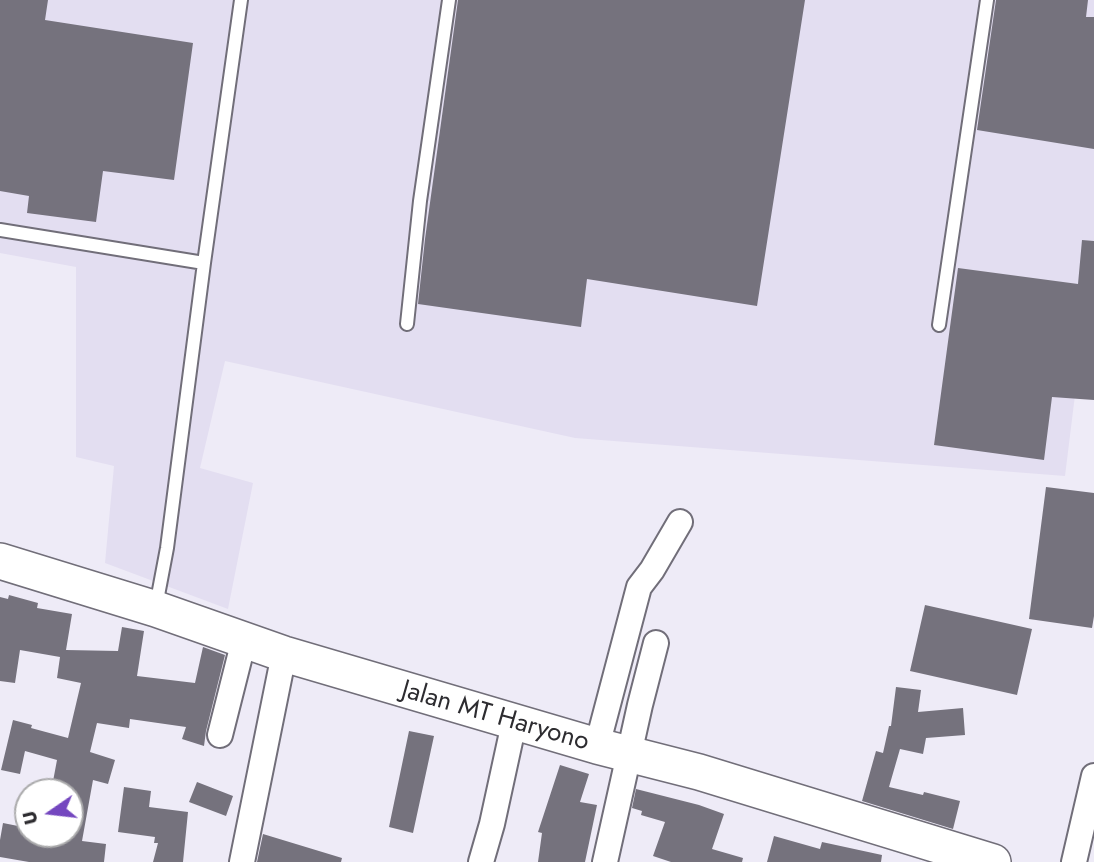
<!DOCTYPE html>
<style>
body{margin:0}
#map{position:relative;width:1094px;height:862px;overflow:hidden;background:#eeebf7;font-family:Jost,sans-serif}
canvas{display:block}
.north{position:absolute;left:14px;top:778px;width:70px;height:70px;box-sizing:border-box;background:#fff;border:2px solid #ababac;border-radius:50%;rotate:256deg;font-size:19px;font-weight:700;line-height:28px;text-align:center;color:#2d2c30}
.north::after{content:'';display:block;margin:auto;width:24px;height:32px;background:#7447bf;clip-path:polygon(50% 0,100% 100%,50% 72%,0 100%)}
</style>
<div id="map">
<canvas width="1094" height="862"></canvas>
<div class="north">U</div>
</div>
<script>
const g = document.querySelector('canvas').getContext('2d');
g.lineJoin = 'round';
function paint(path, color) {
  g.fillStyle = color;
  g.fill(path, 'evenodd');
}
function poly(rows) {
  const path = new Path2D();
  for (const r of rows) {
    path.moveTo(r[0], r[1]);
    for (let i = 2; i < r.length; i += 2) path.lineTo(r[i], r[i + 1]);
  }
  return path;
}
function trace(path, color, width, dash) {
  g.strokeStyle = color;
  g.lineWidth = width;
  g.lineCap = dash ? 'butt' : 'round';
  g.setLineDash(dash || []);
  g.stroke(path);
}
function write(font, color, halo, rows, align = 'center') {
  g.font = font + ' Jost,sans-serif';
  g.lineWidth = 7;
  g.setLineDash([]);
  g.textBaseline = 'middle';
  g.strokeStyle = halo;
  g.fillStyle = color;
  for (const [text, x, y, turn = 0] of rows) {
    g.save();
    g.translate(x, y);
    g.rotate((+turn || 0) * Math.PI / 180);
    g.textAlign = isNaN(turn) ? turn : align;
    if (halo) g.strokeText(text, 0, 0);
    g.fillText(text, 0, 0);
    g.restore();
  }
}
paint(poly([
 [0,0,1094,0,1094,386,1076,387,1065,476,575,438,225,361,200,468,253,483,228,609,105,563,114,466,76,457,76,267,0,253]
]), '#e3def1');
paint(poly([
 [0,0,48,0,45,20,193,43,174,180,103,171,96,222,27,213,29,196,0,191],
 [458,0,805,0,757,306,587,279,581,327,418,304,425,239],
 [996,0,1088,0,1086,17,1094,17,1094,149,977,130],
 [1082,240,1094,241,1094,400,1052,397,1044,460,934,445,958,268,1078,284],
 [1046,487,1094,493,1094,616,1092,628,1029,619],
 [9,595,38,603,37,608,72,614,66,650,118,651,122,627,144,631,137,676,195,683,203,647,225,655,206,731,204,746,182,739,186,727,130,719,129,728,97,723,90,752,115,760,108,784,93,780,82,841,106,844,104,862,29,862,0,857,0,840,3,823,28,828,28,834,70,834,70,792,51,792,57,760,25,751,20,774,1,770,13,720,32,725,31,728,68,738,81,683,57,678,60,657,20,650,15,683,0,681,0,597,8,599],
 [925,605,1032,629,1017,695,910,671],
 [896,687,921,690,918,712,963,708,965,735,926,738,923,754,900,749,889,787,923,795,924,792,960,801,953,829,862,801,876,751,883,753,889,726,891,726],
 [409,731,434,736,413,833,389,827],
 [560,765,589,774,580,802,597,805,585,862,538,862,542,833,538,832],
 [197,782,233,796,226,816,189,802],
 [124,787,151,791,149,807,188,812,183,862,153,862,158,843,154,843,155,837,118,832],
 [636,789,699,805,724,814,712,849,743,858,742,862,671,862,653,856,665,822,641,815,642,811,632,808],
 [263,834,342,858,341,862,257,862],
 [774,836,820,849,822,842,882,855,881,862,767,862]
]), '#75727d');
const service = poly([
 [0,230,204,263],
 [407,324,420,201,449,0],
 [939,325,987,0],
 [156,606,167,548,204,263,241,0]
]);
const minor = poly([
 [220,735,244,640],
 [597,746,639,587,652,570,680,522],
 [242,862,284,654],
 [481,862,492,824,514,723],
 [605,862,640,705,656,643],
 [1074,862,1094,776]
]);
const secondary = poly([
 [0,561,156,609,284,654,597,746,699,772,993,862]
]);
trace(service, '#716e79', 16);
trace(minor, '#716e79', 28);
trace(secondary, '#716e79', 38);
trace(service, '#fff', 12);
trace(minor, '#fff', 24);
trace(secondary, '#fff', 35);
write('26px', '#2d2c30', '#fff', [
 ["Jalan MT Haryono",495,717,16]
]);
</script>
